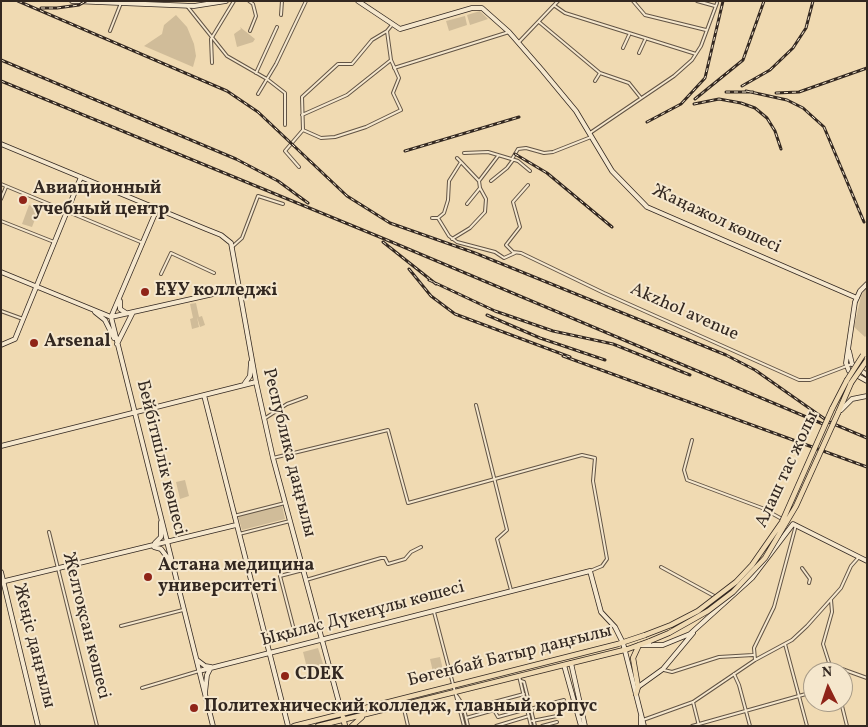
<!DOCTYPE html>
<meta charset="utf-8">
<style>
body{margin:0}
#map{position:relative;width:868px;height:727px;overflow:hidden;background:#f0dab2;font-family:Vollkorn,serif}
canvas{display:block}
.frame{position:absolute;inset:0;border:2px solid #332821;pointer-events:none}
.north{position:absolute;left:803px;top:662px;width:50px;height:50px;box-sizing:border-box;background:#f5e7cd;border:1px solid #a79b88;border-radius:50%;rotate:356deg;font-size:14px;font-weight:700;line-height:20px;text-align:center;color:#332821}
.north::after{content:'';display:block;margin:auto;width:18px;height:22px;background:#8f2418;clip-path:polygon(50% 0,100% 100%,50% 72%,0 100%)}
</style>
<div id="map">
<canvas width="868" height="727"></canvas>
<div class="frame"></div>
<div class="north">N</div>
</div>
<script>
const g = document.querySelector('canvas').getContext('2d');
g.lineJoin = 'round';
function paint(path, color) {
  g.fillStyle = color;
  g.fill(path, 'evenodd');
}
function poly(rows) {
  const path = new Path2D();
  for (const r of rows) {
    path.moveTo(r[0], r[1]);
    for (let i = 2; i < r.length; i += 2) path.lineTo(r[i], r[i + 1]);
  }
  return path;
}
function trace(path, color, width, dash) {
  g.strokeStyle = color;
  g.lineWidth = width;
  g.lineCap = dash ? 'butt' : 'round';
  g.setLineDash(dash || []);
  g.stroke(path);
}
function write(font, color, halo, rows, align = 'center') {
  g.font = font + ' Vollkorn,serif';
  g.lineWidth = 4;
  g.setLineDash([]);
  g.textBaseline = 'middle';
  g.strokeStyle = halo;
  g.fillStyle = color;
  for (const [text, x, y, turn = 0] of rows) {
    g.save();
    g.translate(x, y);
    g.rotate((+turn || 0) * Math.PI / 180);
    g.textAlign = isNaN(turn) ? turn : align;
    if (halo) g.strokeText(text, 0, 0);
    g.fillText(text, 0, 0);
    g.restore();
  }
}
paint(poly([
 [480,11,488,19,470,25,467,15],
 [176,15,187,27,194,44,196,56,193,67,144,46,162,34,164,25],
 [465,16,467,25,449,31,446,21],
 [240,27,255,39,253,42,237,47,234,34,241,29],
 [29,205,39,209,32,227,22,224],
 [867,286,867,335,865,337,854,327,861,296],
 [196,303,199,317,202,316,205,325,200,327,197,317,199,327,192,329,190,319,193,318,190,304],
 [185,480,189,496,180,499,176,482],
 [282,505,285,519,242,530,238,516],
 [318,648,324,667,308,672,303,652],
 [440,657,444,674,434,676,430,659]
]), '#d0bc99');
const street = poly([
 [249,1,253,4,256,16,250,31],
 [633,1,645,15,706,30],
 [697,1,715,6],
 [187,6,227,56,267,79,285,93,285,125],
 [555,6,565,13,696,54],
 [281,15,282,1],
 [539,22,600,73,629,83,641,98],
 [110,31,121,3],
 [387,31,391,60,399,78,393,93,401,110,366,127,335,137,321,138,303,130,302,97,338,64,352,64,372,40,387,31,391,26],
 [519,42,558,1],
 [623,48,629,35],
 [639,53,645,40],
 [212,63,211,39,234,1],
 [394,68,509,32],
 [256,73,277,27],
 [595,81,600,73],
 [258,94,276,64,306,1],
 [302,115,347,95,391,60],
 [590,133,674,76,692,60,701,46,717,3],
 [464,153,488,152,518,161,530,171],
 [512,159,518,149,526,148,544,153,553,152,591,137],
 [461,162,479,181,480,188,467,204],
 [299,167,285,151,303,130],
 [479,181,498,156],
 [491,181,507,168,513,160],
 [1,184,143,243],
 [528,185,513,202,520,227,506,245,513,252,521,253,604,293,799,380,810,380,852,364],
 [1,199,6,187],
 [432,218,438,218,444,213,448,200,449,181,461,162,457,158],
 [438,218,449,236,457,242,495,252,504,258,515,253],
 [1,221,54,242],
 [452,239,470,228,485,212,486,199,480,188],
 [232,247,242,238,258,196,283,204],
 [161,274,171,253,214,273],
 [1,311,23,319],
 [476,405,507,530,497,539,511,590],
 [264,419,287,404,306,397],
 [692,440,684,470,687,480,762,508,782,519],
 [273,458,388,430,408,503,582,455,595,458,593,481,607,559,602,566,590,571],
 [234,516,285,503],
 [49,532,97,726],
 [239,534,290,521],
 [661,567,716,597],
 [802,568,810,579,809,583],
 [306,580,381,558,385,558,388,564,405,559,411,552,421,547],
 [831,600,832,612,823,644,832,672],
 [434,612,464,726],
 [121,626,183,610],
 [294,630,280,576,303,570],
 [785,644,807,726],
 [755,660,792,640,807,626,841,588,851,566,859,557],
 [664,670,672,672,719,657,753,655],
 [837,672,842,669,867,678],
 [734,674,739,685,750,726],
 [519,676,531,726],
 [521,681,524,682,535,726],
 [142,688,199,671],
 [457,696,463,705,468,726],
 [693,702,699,726],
 [841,702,847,726],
 [403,705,408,726],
 [530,709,564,700],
 [464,710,524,694],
 [466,718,494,710,498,717,527,709],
 [643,720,693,702,755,660,754,648,774,607,796,525],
 [532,721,562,715],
 [496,726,529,716],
 [542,726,557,722],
 [692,726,813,692]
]);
const secondary = poly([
 [72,1,194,6,226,1],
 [358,1,400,29,472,8,482,8,509,32,542,70,576,111,612,171,647,207,857,298],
 [1,144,206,229,221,235,231,243,256,382,273,458,342,714],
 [1,272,111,317,240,288],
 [867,284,860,291,855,302,846,363,849,371,867,381],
 [120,301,120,309,126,313],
 [95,312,105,320,114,338],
 [111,317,213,726],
 [111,317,157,209],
 [117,344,133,312],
 [1,345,15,339,81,177],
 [849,351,852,364,867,375],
 [245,383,250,376,251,362],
 [204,395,288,726],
 [841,410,852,399,867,396],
 [1,446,256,382],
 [155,543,161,537,161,522],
 [154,547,161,549,170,561],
 [1,572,38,726],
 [1,582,236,525],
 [639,645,663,645,690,634,752,578,793,524,867,561],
 [197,660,205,666,211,667],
 [571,663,585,726],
 [564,665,581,726],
 [199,671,590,571,601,612,615,627,623,643,644,726],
 [638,687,663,669,693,633],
 [205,693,207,675,210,669],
 [641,726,641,716]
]);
const primary = poly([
 [832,409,847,380],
 [838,413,851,383],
 [636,694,638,687,633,658,639,645],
 [343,717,345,726],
 [294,726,618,644,645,635],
 [318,726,628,649,650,641],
 [352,726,362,717]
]);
trace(street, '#625445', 4);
trace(secondary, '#332821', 5.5);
trace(primary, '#332821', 6);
trace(street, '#f5e7cd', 2);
trace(secondary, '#f5e7cd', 4);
trace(primary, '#f0dab2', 4.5);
const rail = poly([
 [18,1,227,91,258,112,347,196,390,223,475,253,726,355,755,370,829,422,867,438],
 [41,8,57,8,79,5,86,1],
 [1,60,236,159,278,181,308,203],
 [1,81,387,240,823,424],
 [742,86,770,70,793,48,806,28,813,1],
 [746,91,787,100,803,108,824,127,864,222],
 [726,92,753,92],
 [776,93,799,92,867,68],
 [695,99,743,60,764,1],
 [694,104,719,99,741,103,755,108,767,118,775,131,781,149],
 [647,122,681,104,705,78,723,1],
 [405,151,519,117],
 [515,154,547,173,612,227],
 [383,242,436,284],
 [409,269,431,296,455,314,570,357],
 [429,280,495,311,553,331,613,344,690,375],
 [487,315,540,338,605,360],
 [563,356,867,467]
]);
trace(rail, '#332821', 3);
trace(rail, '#f5e7cd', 1, [4]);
const primaryBridge = poly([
 [847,380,863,355],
 [851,383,867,360],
 [645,635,671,625,698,611,736,582,752,565,782,522,832,409],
 [650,641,669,633,708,611,733,592,765,558,796,506,838,413]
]);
trace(primaryBridge, '#332821', 6, []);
trace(primaryBridge, '#f0dab2', 4.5);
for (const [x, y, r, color] of [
 [23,200,5,"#8f2418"],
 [145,292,5,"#8f2418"],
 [34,343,5,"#8f2418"],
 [148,577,5,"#8f2418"],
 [285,676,5,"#8f2418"],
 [194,708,5,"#8f2418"]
]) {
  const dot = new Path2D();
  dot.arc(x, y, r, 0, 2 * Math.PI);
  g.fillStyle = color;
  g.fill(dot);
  trace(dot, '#f5e7cd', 2);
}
write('bold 18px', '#332821', '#f5e7cd', [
 ["Авиационный",33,190],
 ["учебный центр",33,211],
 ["ЕҰУ колледжі",155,292],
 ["Arsenal",44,343],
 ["Астана медицина",158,567],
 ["университеті",158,588],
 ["CDEK",295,676],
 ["Политехнический колледж, главный корпус",204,708]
], 'left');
write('18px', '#332821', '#f5e7cd', [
 ["Жаңажол көшесі",716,220,25],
 ["Akzhol avenue",684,313,24],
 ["Республика даңғылы",288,453,76],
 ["Бейбітшілік көшесі",160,458,76],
 ["Алаш тас жолы",788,470,-65],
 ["Ықылас Дүкенұлы көшесі",363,615,-15],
 ["Желтоқсан көшесі",85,626,76],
 ["Жеңіс даңғылы",33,646,76],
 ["Бөгенбай Батыр даңғылы",510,657,-14]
]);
</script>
